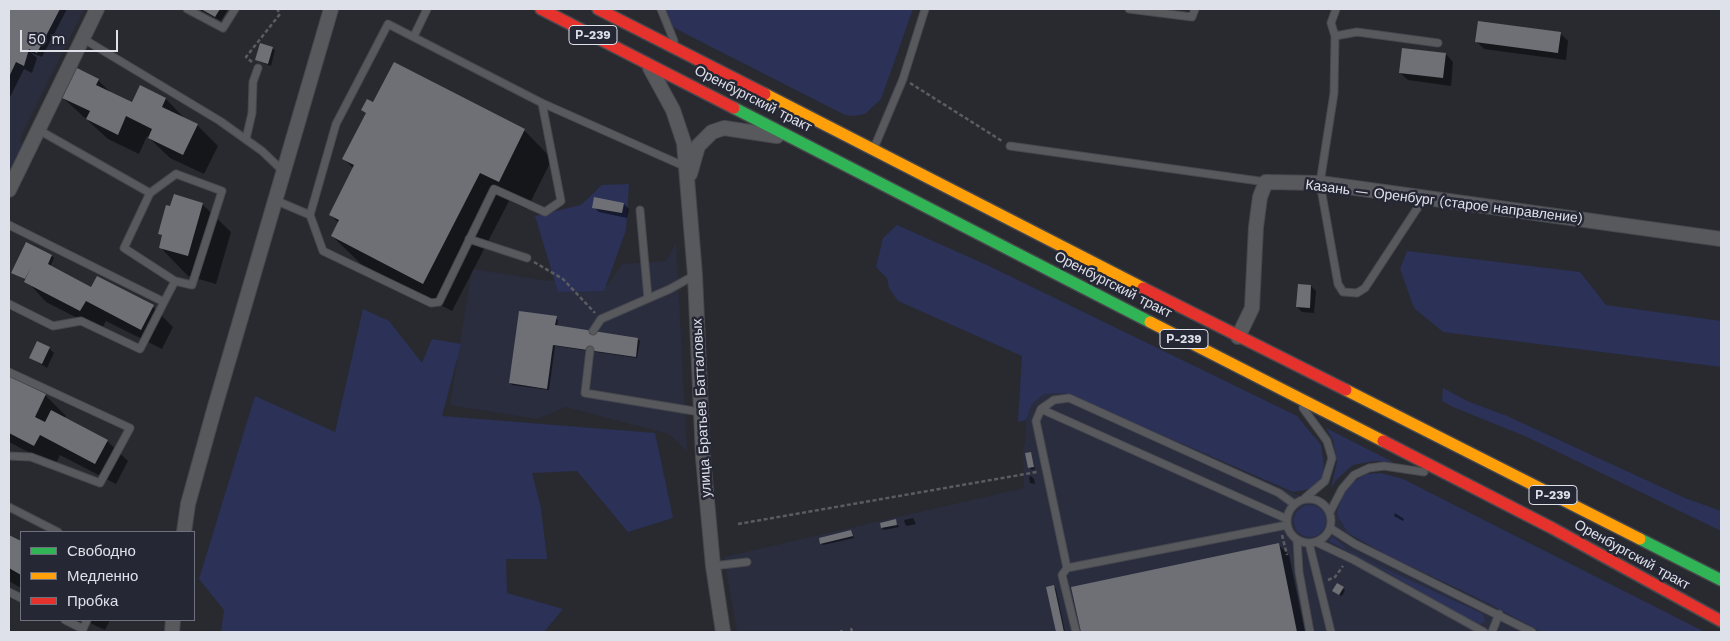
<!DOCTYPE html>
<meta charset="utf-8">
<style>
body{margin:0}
#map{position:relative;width:1730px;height:641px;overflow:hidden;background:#282a30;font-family:"Work Sans",sans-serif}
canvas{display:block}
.frame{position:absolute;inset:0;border:10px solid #dfe1ea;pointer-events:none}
.legend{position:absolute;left:20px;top:531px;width:175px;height:90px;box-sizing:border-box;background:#252734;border:1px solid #6f717d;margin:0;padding:6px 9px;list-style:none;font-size:15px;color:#dfe1ea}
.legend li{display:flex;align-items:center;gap:10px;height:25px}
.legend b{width:25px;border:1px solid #6f717d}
.scale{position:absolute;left:20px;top:30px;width:98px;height:22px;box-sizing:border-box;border:2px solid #dfe1ea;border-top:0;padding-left:6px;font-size:15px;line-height:18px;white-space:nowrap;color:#dfe1ea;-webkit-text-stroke:4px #252734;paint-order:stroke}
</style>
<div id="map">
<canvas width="1730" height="641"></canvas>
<div class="frame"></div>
<ul class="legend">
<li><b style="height:6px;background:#30b455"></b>Свободно</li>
<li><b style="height:6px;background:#ff9f0a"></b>Медленно</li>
<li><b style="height:6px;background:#e5322d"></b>Пробка</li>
</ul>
<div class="scale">50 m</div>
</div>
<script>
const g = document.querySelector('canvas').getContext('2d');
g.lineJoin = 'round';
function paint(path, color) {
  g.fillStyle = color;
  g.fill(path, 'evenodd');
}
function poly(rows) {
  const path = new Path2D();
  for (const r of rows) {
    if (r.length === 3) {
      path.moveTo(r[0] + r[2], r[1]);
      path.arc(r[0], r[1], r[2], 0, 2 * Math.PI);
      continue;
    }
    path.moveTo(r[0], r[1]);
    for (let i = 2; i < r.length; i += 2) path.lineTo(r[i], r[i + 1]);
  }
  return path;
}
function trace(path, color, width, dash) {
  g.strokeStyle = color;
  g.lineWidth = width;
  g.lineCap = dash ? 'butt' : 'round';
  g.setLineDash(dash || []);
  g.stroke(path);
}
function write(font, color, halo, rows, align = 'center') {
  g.font = font + ' "Work Sans",sans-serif';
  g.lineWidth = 5;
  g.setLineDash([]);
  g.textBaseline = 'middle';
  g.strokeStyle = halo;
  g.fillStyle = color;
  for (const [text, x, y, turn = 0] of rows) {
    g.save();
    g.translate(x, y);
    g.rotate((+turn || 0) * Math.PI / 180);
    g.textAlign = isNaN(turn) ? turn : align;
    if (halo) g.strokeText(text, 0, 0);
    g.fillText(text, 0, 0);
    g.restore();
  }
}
paint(poly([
 [9,9,84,9,22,134,20,142,23,145,9,173],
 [676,243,687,451,669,434,566,407,537,419,450,405,472,269,542,280,607,286,622,264,666,261],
 [1056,392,1065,393,1281,488,1337,511,1341,524,1353,538,1421,573,1486,602,1541,632,737,632,724,557,1024,488,1023,450,1026,436,1026,420,1032,404,1044,394]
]), '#2a2d3e');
paint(poly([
 [666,9,913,9,881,99,865,114,853,116,845,115,688,35,673,27],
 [629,184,626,230,604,291,558,292,535,216,581,205,602,185],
 [897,225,989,266,1297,416,1321,445,1324,466,1323,477,1310,489,1293,492,1065,393,1044,394,1032,404,1026,420,1018,422,1022,356,898,301,889,288,887,278,876,267,883,238],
 [1407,251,1580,272,1606,305,1721,321,1721,367,1443,332,1414,308,1400,269],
 [363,309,389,321,422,363,432,339,461,344,442,416,655,433,673,518,628,532,577,471,532,473,541,508,547,559,506,559,507,593,563,609,544,632,221,632,224,610,199,579,255,396,335,432],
 [1443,388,1467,401,1507,416,1685,498,1721,511,1721,531,1527,437,1453,407,1442,401],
 [1326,428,1393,462,1373,461,1353,465,1337,479,1331,488,1337,462,1333,440],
 [1381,473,1403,479,1705,632,1541,632,1486,602,1384,554,1348,533,1338,517,1337,511,1347,486,1366,474],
 [1310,521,16],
 [1333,537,1346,549,1383,568,1483,614,1485,621,1478,625,1382,569,1329,541]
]), '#2c3157');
paint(poly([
 [67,9,42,57,30,52,37,58,32,73,24,69,10,97,9,96,9,10],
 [199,9,228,9,221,21],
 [1560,33,1568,41,1566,60,1484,49,1476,41],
 [261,44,275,50,271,66,256,60],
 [1446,54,1453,62,1451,86,1408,80,1400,73],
 [98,80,113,95,132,104,141,87,166,99,186,120,197,125,218,146,204,174,170,158,147,136,139,154,108,139,62,97],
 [374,104,524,130,552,159,527,209,509,201,452,311,361,264,332,236,339,223,330,215,354,169,344,159],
 [202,204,231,232,216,284,188,276,160,247,163,237,160,233],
 [624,204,629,209,627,218,599,212,594,207],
 [26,244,52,256,54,258,50,267,92,289,153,307,173,327,162,349,106,321,101,330,46,302,26,280,15,274],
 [1311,286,1316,291,1314,313,1302,312,1297,307],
 [556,318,558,320,557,327,638,339,640,341,637,358,555,346,549,390,512,385,510,383],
 [49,348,54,353,47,368,31,358],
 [9,378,45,395,66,416,64,419,107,441,128,461,116,484,60,455,55,466,9,442],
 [1030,453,1035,469,1032,470,1029,467],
 [1031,476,1034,479,1035,484,1030,483,1029,477],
 [1395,513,1404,519,1403,521,1394,516],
 [913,518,916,524,907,526,905,524,904,520],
 [895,521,899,527,884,530,882,528,881,524],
 [851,532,854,538,823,545,821,543],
 [9,536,21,542,21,588,9,581],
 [1278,544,1289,555,1305,632,1083,632,1072,588],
 [1054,587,1056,589,1065,632,1057,632,1047,588],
 [1343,588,1345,590,1342,596,1336,593],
 [84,620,110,620,105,630]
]), '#0007');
paint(poly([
 [9,9,60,9,37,53,29,49,24,66,16,62,9,77],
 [201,9,220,9,215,17],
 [1478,21,1561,32,1558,53,1475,42],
 [260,43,273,47,268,64,255,60],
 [1402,48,1446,53,1443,78,1399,73],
 [394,62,525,129,499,182,480,173,423,284,331,236,339,220,329,215,354,165,342,159,366,113,361,110,367,99,373,102],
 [75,67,99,79,96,85,132,102,140,85,166,98,162,107,198,124,183,155,148,138,152,129,126,116,118,135,86,119,90,111,60,97],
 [174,194,203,203,188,256,159,248,162,235,158,234,166,205,170,206],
 [594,197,624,203,622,213,592,208],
 [26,242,52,255,48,264,91,287,97,276,154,305,141,330,86,301,80,311,24,282,31,267,25,279,11,273],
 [1298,284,1311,285,1310,308,1296,307],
 [519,311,557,316,555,325,638,338,636,357,553,345,547,389,509,383],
 [37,341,50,347,42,364,29,358],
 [9,376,46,394,35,417,45,422,51,410,108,440,95,464,40,435,34,446,9,433],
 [1031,452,1034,467,1028,468,1025,453],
 [896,519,897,525,881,528,880,523],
 [851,530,853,536,820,544,819,538],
 [9,535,21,541,21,575,9,568],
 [1279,543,1297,632,1081,632,1071,587],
 [1337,583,1344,587,1339,595,1332,591],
 [1054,585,1064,632,1056,632,1046,587]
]), '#6e7076');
const lane = poly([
 [187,9,223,28,235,9],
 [661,9,674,41],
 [1129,9,1192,17,1195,9],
 [1336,9,1331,23,1335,36,1357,32,1438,43],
 [414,36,427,9],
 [1335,36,1334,93,1320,183,1338,284,1343,292,1357,293,1365,288,1424,198],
 [82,38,220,121,262,151,283,171],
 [37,129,150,193],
 [246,139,252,113,253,82,258,68],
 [1010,146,1266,182],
 [874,148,903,79,925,9],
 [176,174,222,191,192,285,175,281,124,248,150,193,176,174],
 [277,201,310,215,323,251,431,303,439,302,494,189,545,212,561,201,542,103],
 [640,210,648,298],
 [310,215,336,124,388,24,542,103,686,167],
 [9,225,164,302,175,281],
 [469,239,527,258],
 [9,304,53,326,81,321,140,349,164,302],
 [593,331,601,319,670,289,695,275],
 [590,350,585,393,700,412],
 [9,372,130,428,100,483,31,457,9,456],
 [1303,408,1327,441,1332,458,1325,481,1305,498],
 [1041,409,1287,519],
 [1309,521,22],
 [9,507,58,532],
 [1330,512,1342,489,1354,475,1369,468,1384,466,1424,472],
 [1287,525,1067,568,1036,421,1041,409,1054,400,1069,398,1279,493,1294,504],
 [1330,528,1355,544,1532,632],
 [1297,540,1299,572,1310,632],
 [1316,542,1354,560,1484,632],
 [1309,543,1331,632],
 [713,566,747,562],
 [1067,568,1062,575,1076,632],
 [9,592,21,598],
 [65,620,83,629,87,620],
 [1492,632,1499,614]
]);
const street = poly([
 [650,68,673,110,684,143,695,275,703,457,713,566,723,632],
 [690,174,698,146,712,132,724,128,777,136],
 [9,190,97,9],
 [1238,337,1252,308,1256,227,1260,197,1266,182,1320,183,1721,239],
 [184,532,188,504,214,410,331,9],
 [172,632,173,620]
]);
const fast = poly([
 [734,108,1150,322],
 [1640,539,1721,580]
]);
const slow = poly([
 [765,94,1143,288],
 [1150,322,1383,441],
 [1346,390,1640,539]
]);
const jam = poly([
 [541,9,734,108],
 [598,9,765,94],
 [1143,288,1346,390],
 [1383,441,1552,528,1721,621]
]);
trace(lane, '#47484e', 9);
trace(street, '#47484e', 16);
trace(fast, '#47484e', 14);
trace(slow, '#47484e', 14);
trace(jam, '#47484e', 14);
trace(poly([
 [252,62,246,57,280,14,277,9],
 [910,83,1002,141],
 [534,262,563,279,595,313],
 [738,524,1037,472],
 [1282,535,1287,555],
 [1328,580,1335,577,1343,566],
 [851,628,852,632],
 [841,630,842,632]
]), '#5b5c61', 2.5, [4, 2.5]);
trace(lane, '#58595d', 7);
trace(street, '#58595d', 14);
trace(fast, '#30b455', 11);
trace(slow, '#ff9f0a', 11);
trace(jam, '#e5322d', 11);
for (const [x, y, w] of [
 [593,35,48],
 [1184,339,48],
 [1553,495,48]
]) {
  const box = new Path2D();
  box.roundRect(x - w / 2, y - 9.5, w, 19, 4);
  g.fillStyle = '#252734';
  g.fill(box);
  trace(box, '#dfe1ea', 1);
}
write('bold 12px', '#dfe1ea', null, [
 ["Р-239",593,35],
 ["Р-239",1184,339],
 ["Р-239",1553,495]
]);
write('14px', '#dfe1ea', '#252734', [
 ["Оренбургский тракт",753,99,27],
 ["Казань — Оренбург (старое направление)",1444,202,7],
 ["Оренбургский тракт",1113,285,27],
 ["улица Братьев Батталовых",702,408,-93],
 ["Оренбургский тракт",1632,555,29]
]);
</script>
